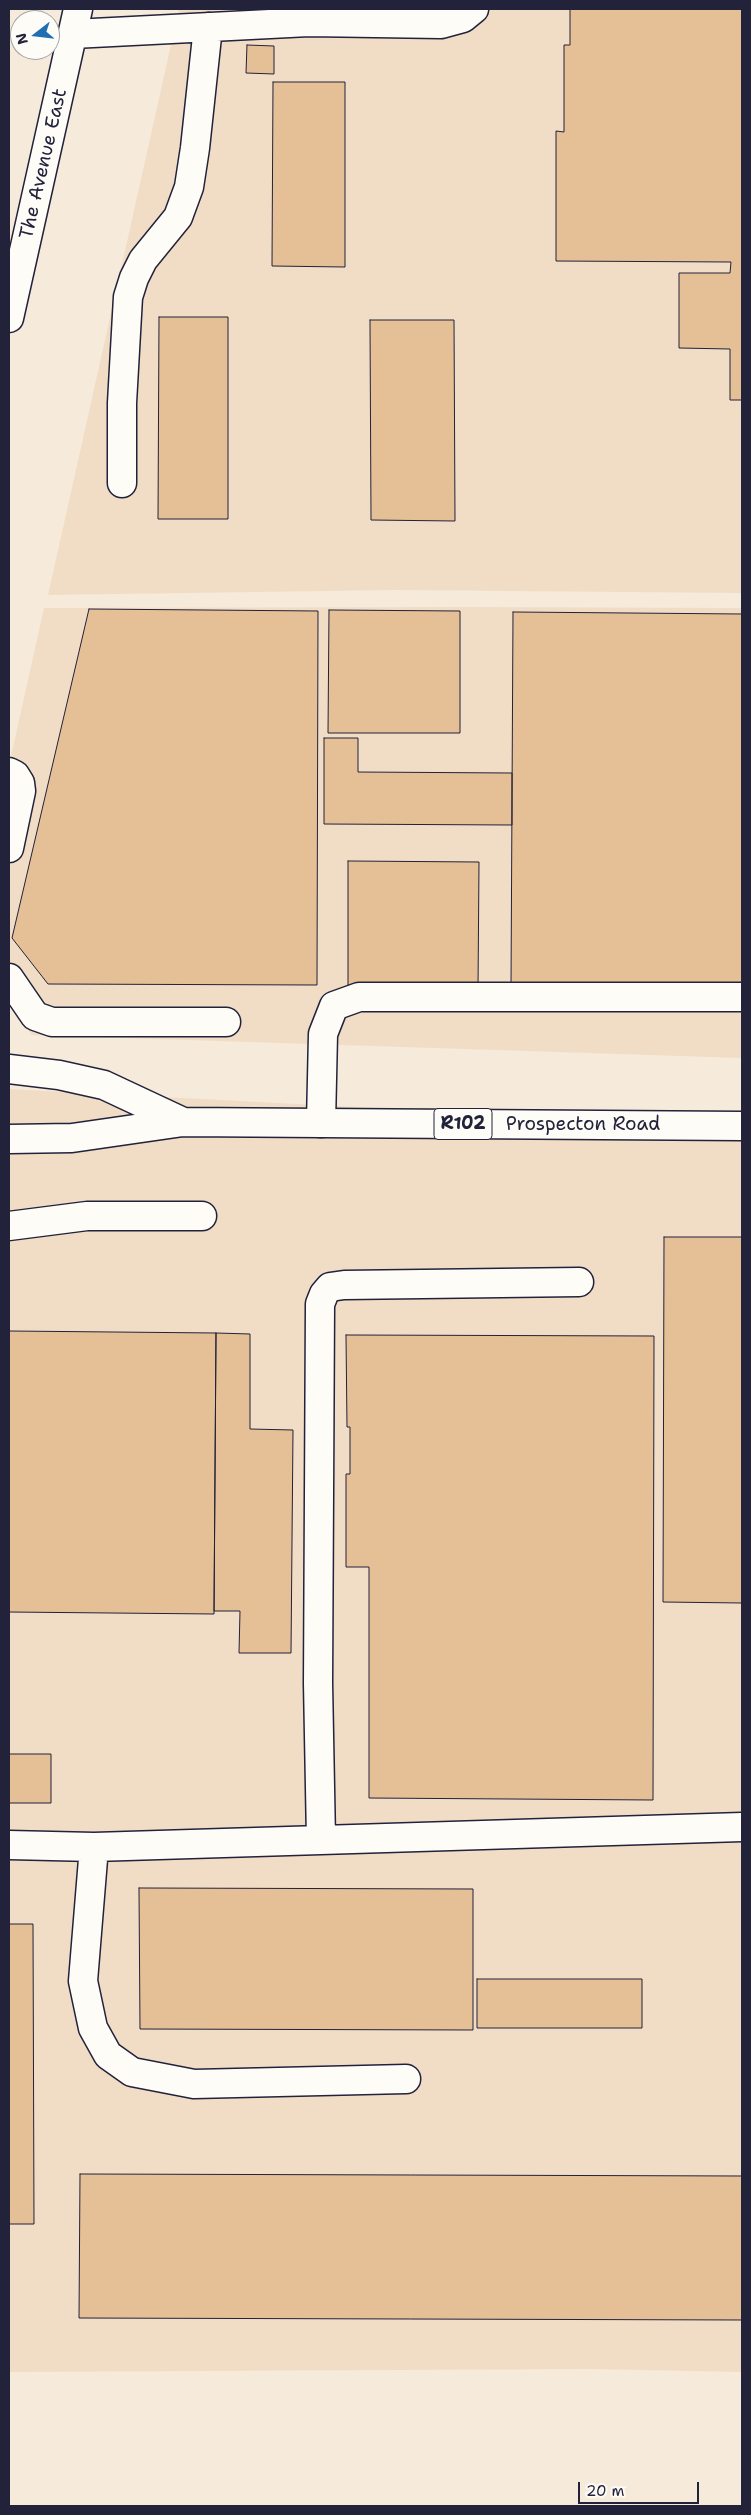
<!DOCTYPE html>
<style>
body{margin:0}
#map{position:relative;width:751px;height:2515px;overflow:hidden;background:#f6eada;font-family:"Shantell Sans",sans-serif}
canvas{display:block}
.frame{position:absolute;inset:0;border:10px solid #22223b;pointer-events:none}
.north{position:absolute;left:10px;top:10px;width:50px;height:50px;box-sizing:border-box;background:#fdfcf7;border:1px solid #a5a5ac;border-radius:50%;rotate:254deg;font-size:14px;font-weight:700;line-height:20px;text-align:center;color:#22223b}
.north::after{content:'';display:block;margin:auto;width:18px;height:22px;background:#1f6fb2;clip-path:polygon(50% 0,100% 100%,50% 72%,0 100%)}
.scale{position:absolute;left:578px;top:2482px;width:121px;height:22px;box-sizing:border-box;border:2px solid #22223b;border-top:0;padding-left:6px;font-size:15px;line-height:18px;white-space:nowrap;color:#22223b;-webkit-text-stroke:4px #fdfcf7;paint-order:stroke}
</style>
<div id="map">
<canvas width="751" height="2515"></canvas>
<div class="frame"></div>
<div class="north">N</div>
<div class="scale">20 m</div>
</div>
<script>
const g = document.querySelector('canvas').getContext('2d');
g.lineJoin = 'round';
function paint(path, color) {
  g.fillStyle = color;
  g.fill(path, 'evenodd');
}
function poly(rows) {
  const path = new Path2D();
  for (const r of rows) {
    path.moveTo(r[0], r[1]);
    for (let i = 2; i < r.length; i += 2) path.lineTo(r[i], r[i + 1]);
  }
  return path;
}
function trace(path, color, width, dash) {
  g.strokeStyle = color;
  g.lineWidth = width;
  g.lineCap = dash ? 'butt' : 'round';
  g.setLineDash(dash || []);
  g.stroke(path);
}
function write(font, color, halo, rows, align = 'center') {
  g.font = font + ' "Shantell Sans",sans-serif';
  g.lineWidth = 4;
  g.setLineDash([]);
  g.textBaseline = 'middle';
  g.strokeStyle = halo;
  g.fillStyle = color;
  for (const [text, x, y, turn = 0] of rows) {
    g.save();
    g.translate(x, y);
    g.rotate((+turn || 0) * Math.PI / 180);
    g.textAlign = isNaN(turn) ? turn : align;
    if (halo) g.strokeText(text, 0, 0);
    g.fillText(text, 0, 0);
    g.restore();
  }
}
paint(poly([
 [179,9,742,9,742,593,395,590,48,595],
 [460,607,742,608,742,1058,32,1035,9,1004,9,765,44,608],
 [9,1089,742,1127,742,2372,589,2369,9,2372]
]), '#f1ddc6');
const building = poly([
 [570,9,742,9,742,400,730,400,730,349,679,348,679,273,730,273,731,262,556,261,556,131,564,132,564,45,570,45,570,9],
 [247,45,274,46,274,74,246,73,247,45],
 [273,82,345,82,345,267,272,266,273,82],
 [159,317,228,317,228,519,158,519,159,317],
 [370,320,454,320,455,521,371,520,370,320],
 [89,609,318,611,317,985,48,984,12,938,89,609],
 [329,610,460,611,460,733,328,733,329,610],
 [513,612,742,614,742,988,511,986,513,612],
 [324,738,358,738,358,772,512,773,512,825,324,824,324,738],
 [348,861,479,862,478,989,348,988,348,861],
 [664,1237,742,1237,742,1603,663,1602,664,1237],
 [9,1331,216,1333,214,1614,9,1612,9,1331],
 [216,1333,250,1334,250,1429,293,1430,291,1653,239,1653,240,1611,214,1611,216,1333],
 [346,1335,654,1336,653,1800,369,1798,369,1567,346,1567,346,1474,350,1474,350,1427,347,1427,346,1335],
 [9,1754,51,1754,51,1803,9,1803,9,1754],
 [139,1888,473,1889,473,2030,140,2029,139,1888],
 [9,1924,33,1924,34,2224,9,2224,9,1924],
 [477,1979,642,1979,642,2028,477,2028,477,1979],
 [80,2174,742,2176,742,2320,79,2318,80,2174]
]);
paint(building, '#e5c096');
trace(building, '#22223b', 1);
const minor = poly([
 [73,34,309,22,441,24,463,18,474,9],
 [9,318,78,9],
 [122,483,122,403,128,297,134,278,143,260,178,217,189,187,195,148,208,27],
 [9,772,15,775,20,783,21,791,9,848],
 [9,978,35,1016,52,1022,226,1022],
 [321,1123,323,1034,334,1006,359,997,742,997],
 [9,1226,87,1216,202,1216],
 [321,1840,318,1683,320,1304,324,1294,330,1287,344,1285,579,1282],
 [9,1845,94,1847,742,1827],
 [94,1847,83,1981,93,2028,108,2055,132,2072,194,2084,406,2079]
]);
const major = poly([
 [9,1069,59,1075,104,1085,183,1122],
 [9,1139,72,1138,183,1122,742,1126]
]);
trace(minor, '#22223b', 31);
trace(major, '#22223b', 31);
trace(minor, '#fdfcf7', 28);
trace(major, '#fdfcf7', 28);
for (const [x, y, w] of [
 [463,1124,58]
]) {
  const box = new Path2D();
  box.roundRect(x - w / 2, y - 15.5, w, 31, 4);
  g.fillStyle = '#fdfcf7';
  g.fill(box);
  trace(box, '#22223b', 1);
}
write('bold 18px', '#22223b', null, [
 ["R102",463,1124]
]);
write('19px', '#22223b', '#fdfcf7', [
 ["The Avenue East",44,164,-77],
 ["Prospecton Road",583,1125]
]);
</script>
